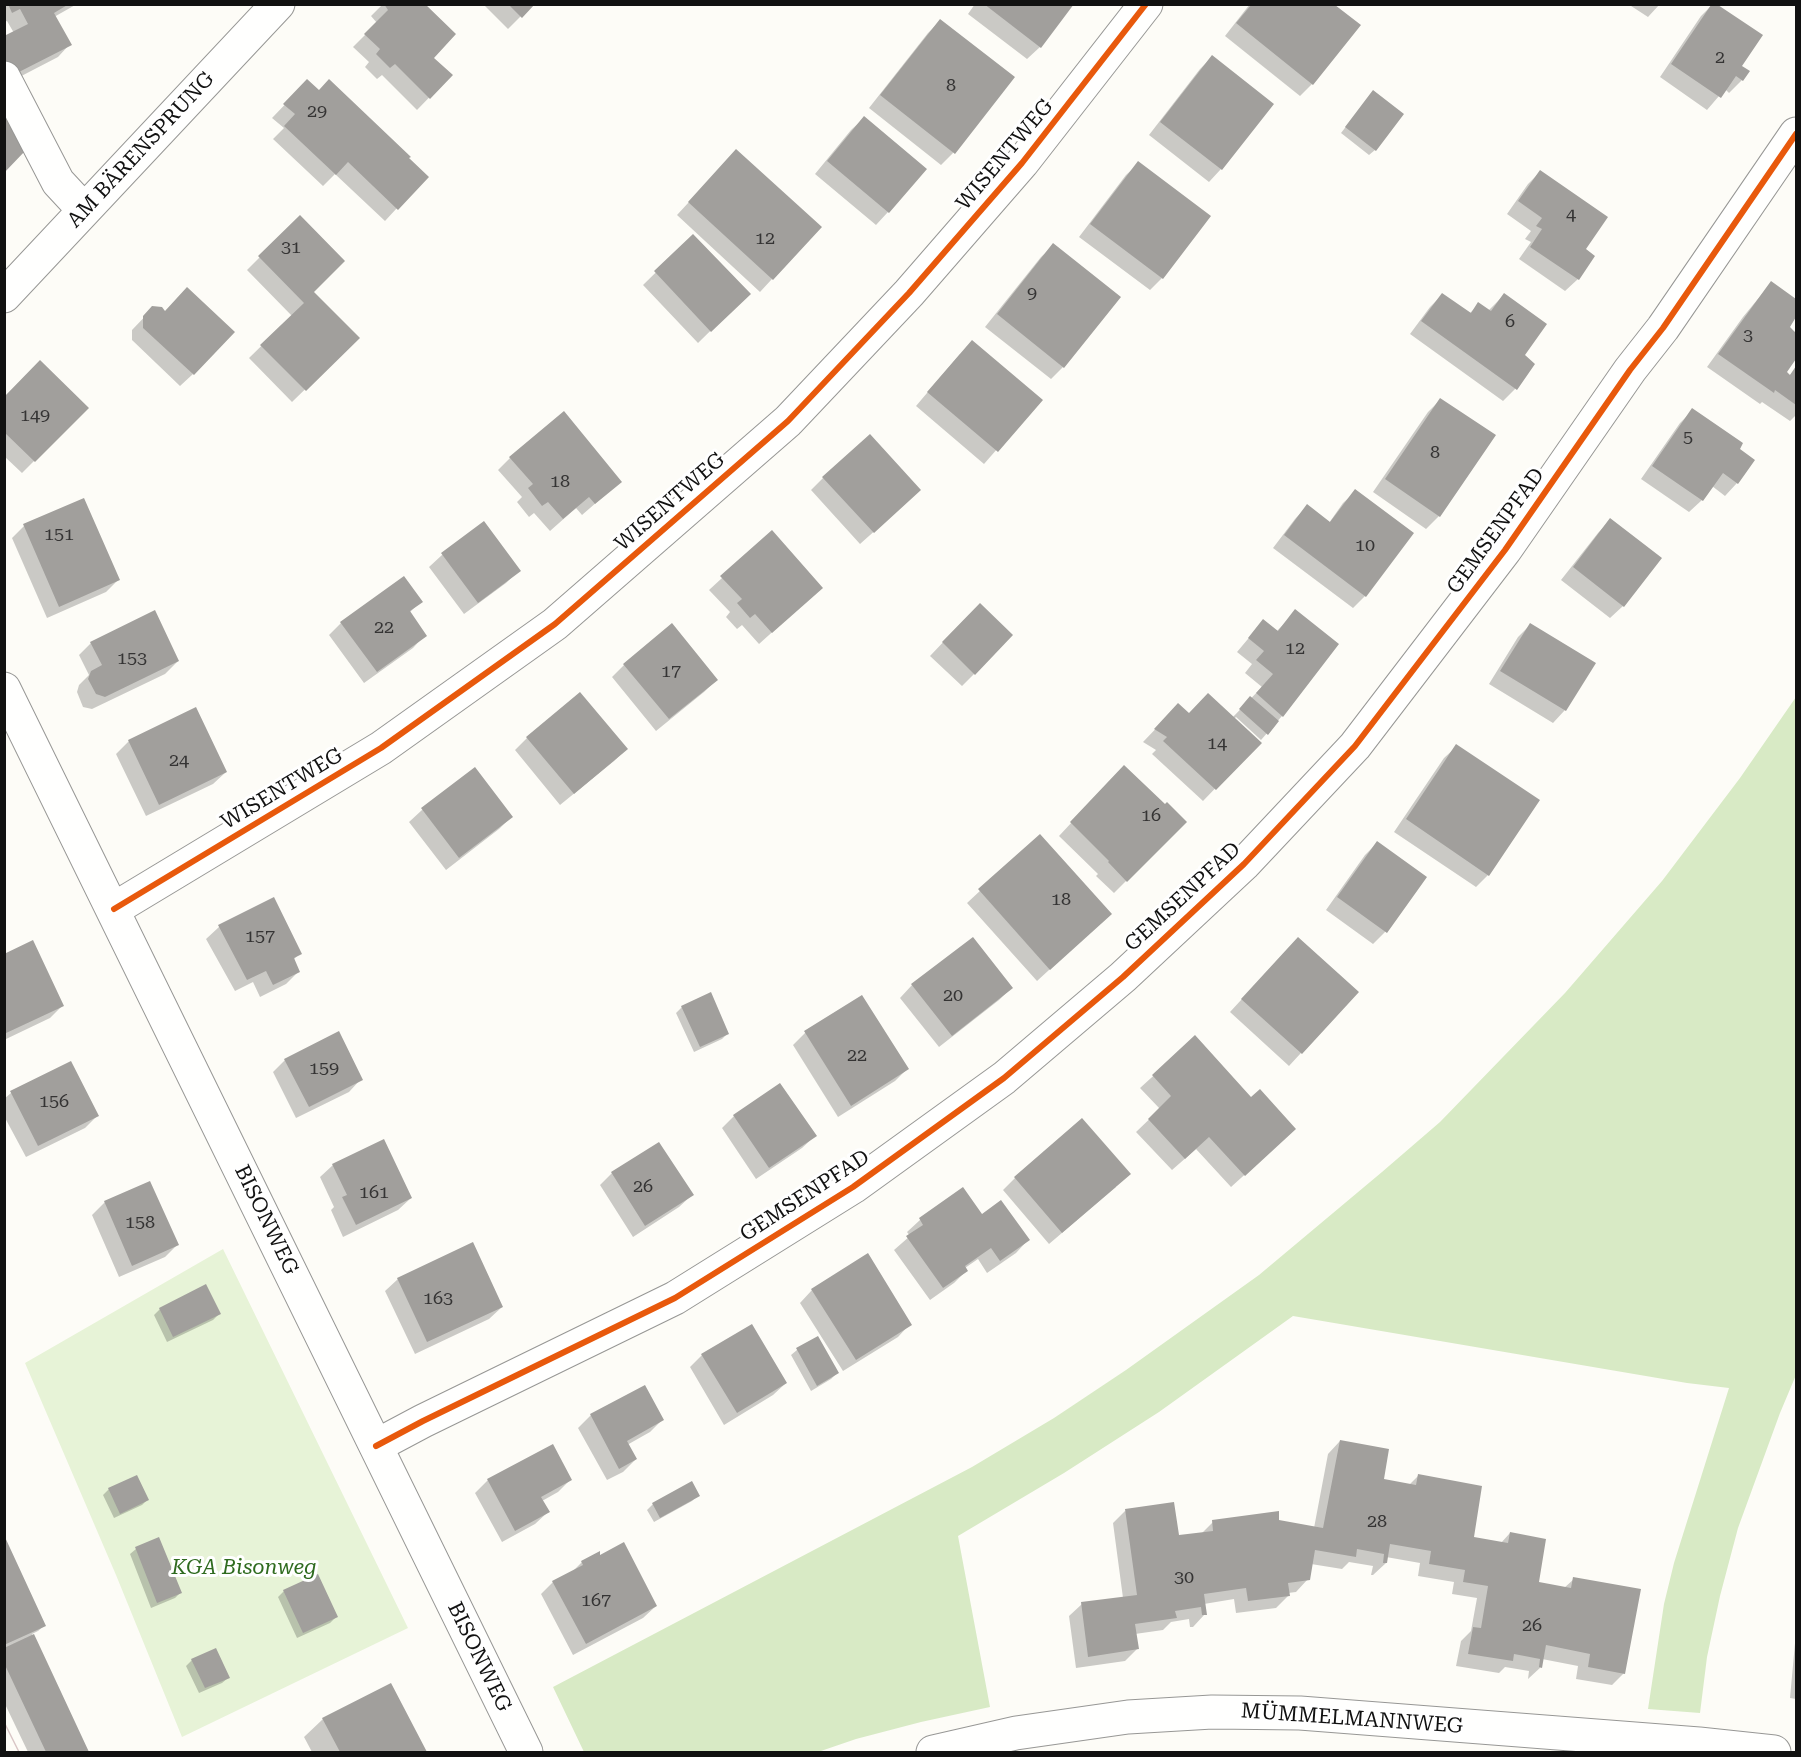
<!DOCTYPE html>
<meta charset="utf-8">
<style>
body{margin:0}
#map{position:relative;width:1801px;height:1757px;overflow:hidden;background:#fdfcf7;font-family:"Roboto Serif",serif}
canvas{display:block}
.frame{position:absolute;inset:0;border:6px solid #111;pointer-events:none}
</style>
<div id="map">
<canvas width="1801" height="1757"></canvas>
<div class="frame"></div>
</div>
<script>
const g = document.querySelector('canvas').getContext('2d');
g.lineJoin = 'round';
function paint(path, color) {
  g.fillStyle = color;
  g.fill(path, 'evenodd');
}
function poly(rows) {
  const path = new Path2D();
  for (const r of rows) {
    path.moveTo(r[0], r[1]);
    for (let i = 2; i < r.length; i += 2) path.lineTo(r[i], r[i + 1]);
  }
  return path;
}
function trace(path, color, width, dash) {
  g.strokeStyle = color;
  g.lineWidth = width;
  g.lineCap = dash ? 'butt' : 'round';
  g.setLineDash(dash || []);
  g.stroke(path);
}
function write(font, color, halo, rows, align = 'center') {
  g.font = font + ' "Roboto Serif",serif';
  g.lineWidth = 6;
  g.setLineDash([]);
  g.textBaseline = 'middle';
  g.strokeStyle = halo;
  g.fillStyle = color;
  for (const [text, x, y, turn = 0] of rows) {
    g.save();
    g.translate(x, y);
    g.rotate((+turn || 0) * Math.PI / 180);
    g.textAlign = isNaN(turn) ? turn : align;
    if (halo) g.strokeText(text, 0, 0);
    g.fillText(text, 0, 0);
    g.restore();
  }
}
paint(poly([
 [223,1249,408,1628,182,1737,116,1575,25,1363]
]), '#e7f3d7');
paint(poly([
 [1796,697,1796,1375,1780,1413,1738,1528,1720,1596,1707,1657,1700,1713,1648,1709,1664,1604,1674,1563,1729,1388,1687,1383,1293,1316,1159,1412,1064,1473,958,1536,990,1707,921,1722,856,1739,818,1752,584,1752,553,1687,972,1467,1054,1418,1126,1370,1259,1275,1382,1172,1440,1122,1565,993,1662,881,1740,778]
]), '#d8eac5');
paint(poly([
 [4,4,77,4,54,17,70,44,58,57,6,84,14,33,7,21,4,22],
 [383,4,423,4,432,58,451,75,417,110,382,75,377,79,365,67,369,62,353,47,377,23,371,16],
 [483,4,533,4,508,29],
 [975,4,1072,4,1040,47,1027,59,968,14],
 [1250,4,1333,4,1359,25,1312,84,1300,96,1225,36],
 [1628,4,1660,4,1648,17],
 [1713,4,1761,36,1740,66,1748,72,1742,80,1729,93,1725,89,1707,110,1660,77,1701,16],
 [940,21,953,153,941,165,869,108,928,33],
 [1212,57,1221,169,1209,182,1149,135,1200,69],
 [295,94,397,208,385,221,335,174,323,186,273,139,284,128,272,118],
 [1368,98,1375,150,1369,155,1341,133],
 [864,118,888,212,876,225,815,174,851,130],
 [1139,163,1162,278,1150,290,1079,237,1126,175],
 [724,164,772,279,760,292,677,215],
 [1540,172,1584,249,1593,256,1578,279,1565,291,1519,259,1531,242,1525,239,1531,231,1507,214,1528,184],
 [300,217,312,292,358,338,292,402,249,358,292,316,247,270],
 [693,236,748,294,698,343,643,285],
 [1054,245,1063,367,1051,379,985,327,1041,257],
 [1771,283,1796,300,1796,315,1787,328,1796,334,1796,356,1785,372,1789,376,1796,368,1796,415,1790,421,1762,402,1760,404,1707,367,1743,317],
 [1442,295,1469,314,1479,304,1488,311,1504,295,1522,356,1515,389,1503,401,1410,334,1430,307],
 [153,308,193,374,180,386,132,340,132,330],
 [960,354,1040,400,984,464,916,406],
 [4,399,87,408,22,473,4,456],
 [1440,400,1494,436,1439,516,1426,529,1373,492,1428,412],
 [1693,410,1737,449,1737,483,1725,496,1712,486,1702,500,1689,512,1641,479,1680,423],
 [510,458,620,482,582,515,576,508,550,531,534,513,529,517,517,502,522,497,498,470],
 [823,478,906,503,860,544,811,490],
 [1356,491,1365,596,1353,608,1273,548,1295,519,1307,506,1329,523,1343,503],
 [1610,520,1623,606,1610,618,1561,580,1598,533],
 [483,523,519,570,506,583,464,614,429,567,442,555],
 [24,526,118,580,106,592,47,618,12,538],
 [772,532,808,600,759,644,742,625,737,629,726,617,730,612,709,590],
 [421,601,409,613,425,635,413,648,364,683,329,635,341,623],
 [1296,611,1282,716,1261,740,1236,717,1234,719,1259,743,1203,801,1152,754,1156,750,1143,742,1166,718,1188,715,1232,718,1262,687,1245,673,1252,664,1237,652,1263,621,1277,631],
 [967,617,974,674,962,686,930,656],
 [1530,625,1594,664,1565,710,1553,723,1489,684,1518,637],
 [91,643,178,661,165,674,92,709,83,707,77,692,79,685,89,675,79,655],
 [624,665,716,680,704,692,656,731,612,677],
 [195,709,226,772,213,784,146,816,116,754,129,741],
 [527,738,626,749,614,761,560,805,515,750],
 [1457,746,1488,875,1476,887,1394,832,1444,758],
 [475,769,511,817,499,829,446,870,409,822,422,810],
 [1112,779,1185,822,1114,893,1096,876,1098,874,1059,836],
 [1039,836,1097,926,1037,981,967,903],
 [1377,843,1425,877,1385,932,1373,944,1326,910,1365,855],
 [274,899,300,953,293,960,299,971,286,984,260,997,253,982,235,991,206,939,219,927],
 [972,939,1011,988,999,1000,939,1047,900,998,912,985],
 [1286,951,1357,992,1289,1066,1230,1012],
 [4,955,62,1006,50,1018,4,1040],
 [861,997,907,1069,895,1081,838,1117,793,1045,805,1033],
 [682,1007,728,1033,722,1039,694,1052,676,1013],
 [1195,1038,1251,1099,1282,1141,1231,1187,1196,1149,1172,1170,1136,1132,1160,1109,1140,1088],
 [285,1060,361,1079,349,1092,296,1118,273,1072],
 [11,1093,97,1116,85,1128,26,1157,4,1116,4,1099],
 [734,1116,815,1136,802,1148,756,1179,722,1128],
 [333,1165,411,1198,398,1210,343,1237,331,1210,334,1207,320,1177],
 [612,1173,692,1195,679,1207,633,1237,600,1185],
 [1015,1178,1116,1187,1049,1244,1003,1190],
 [963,1189,982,1216,1028,1240,1016,1253,987,1273,978,1259,965,1268,966,1271,954,1283,930,1300,894,1250,910,1236,907,1232,920,1220],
 [105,1202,177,1245,165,1257,119,1277,92,1215],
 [398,1279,502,1307,489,1319,415,1354,385,1291],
 [812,1290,910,1324,898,1337,843,1371,800,1303],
 [160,1309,219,1314,213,1320,167,1342,154,1315],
 [817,1338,837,1373,831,1379,811,1391,791,1355,797,1350],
 [702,1355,786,1383,773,1395,724,1425,690,1367],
 [591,1415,663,1419,650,1432,627,1445,636,1459,623,1472,607,1480,578,1428],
 [1340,1441,1382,1481,1409,1485,1418,1476,1472,1538,1500,1544,1510,1533,1537,1583,1564,1588,1574,1579,1624,1673,1612,1685,1576,1679,1578,1666,1542,1659,1541,1667,1528,1679,1529,1671,1505,1667,1499,1673,1456,1666,1461,1641,1471,1631,1477,1598,1452,1594,1454,1582,1418,1576,1420,1563,1386,1557,1386,1563,1373,1575,1371,1575,1373,1566,1349,1562,1342,1569,1311,1564,1308,1579,1296,1592,1288,1593,1288,1596,1276,1608,1236,1613,1234,1599,1204,1604,1205,1614,1193,1627,1190,1627,1189,1619,1171,1622,1163,1630,1135,1634,1137,1649,1125,1661,1076,1668,1069,1616,1082,1604,1123,1598,1113,1523,1125,1511,1177,1537,1201,1534,1213,1522,1278,1521,1314,1528,1328,1454],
 [552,1446,570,1480,558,1492,542,1501,548,1512,535,1524,502,1542,475,1493,488,1480],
 [109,1489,148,1499,142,1505,114,1518,103,1495],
 [698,1495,692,1501,654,1522,647,1510,653,1504],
 [4,1538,44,1626,38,1631,32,1634,87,1752,28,1752,4,1702],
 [136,1549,181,1592,175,1598,151,1608,130,1554],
 [599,1557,656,1606,643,1618,573,1655,541,1594,553,1582,572,1572,582,1562],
 [284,1591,336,1617,330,1623,297,1638,278,1597],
 [1796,1632,1796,1699,1790,1698],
 [192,1660,228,1678,222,1683,199,1693,186,1666],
 [391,1685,425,1752,312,1752,304,1737,323,1719]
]), '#0003');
paint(poly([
 [8,4,69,4,54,13,72,45,19,72,4,69,4,36,28,24,20,9,12,13],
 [384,4,425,4,456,34,434,58,453,75,430,99,395,64,390,68,376,54,380,49,364,34,388,10],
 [508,4,535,4,522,18],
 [984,4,1074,4,1041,48],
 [1251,5,1335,5,1361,25,1313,85,1236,23],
 [1711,5,1718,5,1763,35,1742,66,1750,71,1743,81,1736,76,1721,98,1671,64],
 [940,19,1015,77,955,154,880,95],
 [1212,55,1274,104,1222,170,1160,122],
 [307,79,319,90,329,79,411,157,409,158,429,177,398,210,348,162,336,175,284,126,295,114,283,104],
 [1373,90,1404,114,1376,151,1345,127],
 [4,109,25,151,4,173],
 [864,116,927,169,889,213,827,161],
 [736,149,822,227,773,280,688,202],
 [1138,161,1211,216,1163,279,1090,224],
 [1540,170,1608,217,1586,249,1595,256,1579,280,1530,247,1542,229,1536,226,1542,218,1518,201],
 [300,215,345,261,314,292,360,338,306,391,260,345,304,303,258,256],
 [693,234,751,294,711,332,654,271],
 [1053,243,1121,297,1064,368,997,314],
 [1771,281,1796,299,1796,317,1790,327,1796,333,1796,359,1787,372,1790,375,1796,366,1796,405,1775,390,1774,393,1718,354],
 [187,287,235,332,194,375,143,328,143,316,152,306,162,307,165,311],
 [1442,293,1471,313,1478,302,1491,311,1504,293,1547,324,1525,355,1535,364,1517,390,1421,321],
 [972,340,1043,400,998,452,927,392],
 [40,360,89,408,35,462,4,432,4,397],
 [1440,398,1496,435,1440,517,1385,479],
 [1692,408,1743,443,1740,449,1755,460,1738,484,1723,473,1703,501,1652,466],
 [564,411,622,482,595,504,589,497,563,519,548,502,542,506,528,488,533,484,509,457],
 [870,434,921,490,874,533,822,477],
 [1355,489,1414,533,1366,597,1284,535,1307,504,1330,522],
 [84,498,120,580,59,607,23,524],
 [1610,518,1662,558,1624,607,1573,567],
 [484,521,521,571,478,603,441,553],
 [772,530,823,588,772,633,755,614,750,618,737,603,742,599,720,576],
 [404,576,423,602,410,611,427,636,377,672,340,622],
 [980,603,1013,635,975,675,942,642],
 [1295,609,1339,644,1283,717,1256,693,1273,674,1256,660,1264,651,1248,638,1263,619,1278,631],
 [155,610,179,661,105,697,96,694,88,679,91,671,102,665,90,642],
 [672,623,718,680,669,719,623,664],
 [1530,623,1596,663,1566,711,1500,671],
 [580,692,628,749,574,794,526,737],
 [1208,693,1262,743,1216,790,1163,741,1167,737,1154,729,1178,703,1189,713],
 [1250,696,1279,721,1268,735,1239,709],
 [196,707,227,772,159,805,128,740],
 [1456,744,1540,800,1489,876,1406,819],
 [1124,765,1165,804,1167,802,1187,822,1127,882,1108,862,1109,861,1070,822],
 [475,767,513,817,459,858,421,808],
 [1040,834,1112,914,1050,970,978,889],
 [1377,841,1427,877,1387,933,1337,897],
 [274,897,302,954,294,958,300,972,273,985,266,971,247,980,218,925],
 [973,937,1013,988,952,1036,911,984],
 [1298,937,1359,992,1302,1054,1241,999],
 [33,940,64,1006,4,1034,4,954],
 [711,992,729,1034,700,1047,681,1006],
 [862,995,909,1069,851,1106,804,1031],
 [339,1031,363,1080,309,1107,284,1059],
 [1195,1035,1251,1097,1260,1089,1296,1129,1245,1176,1209,1137,1185,1159,1148,1119,1171,1096,1152,1075],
 [71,1061,99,1116,38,1146,10,1091],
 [780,1083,817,1136,769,1168,733,1115],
 [1082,1118,1131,1174,1062,1233,1014,1177],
 [384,1139,412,1198,356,1225,342,1197,347,1195,332,1164],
 [659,1142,694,1195,645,1226,611,1172],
 [150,1181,179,1245,132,1266,104,1201],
 [963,1187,982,1214,1001,1200,1030,1240,1000,1261,991,1248,965,1266,968,1271,943,1288,906,1236,923,1225,919,1218],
 [473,1242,503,1307,427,1342,397,1278],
 [868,1253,912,1325,856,1360,811,1289],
 [206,1284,221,1314,173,1337,159,1308],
 [752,1324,787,1383,737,1413,701,1354],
 [818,1336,839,1373,817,1386,796,1348],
 [645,1385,664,1420,627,1441,637,1459,619,1469,590,1414],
 [1340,1440,1389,1449,1384,1479,1416,1485,1418,1474,1482,1486,1474,1537,1508,1543,1510,1532,1546,1539,1539,1582,1571,1588,1573,1577,1641,1589,1625,1674,1588,1667,1590,1654,1546,1645,1542,1668,1539,1667,1540,1659,1514,1654,1513,1661,1468,1654,1473,1627,1481,1628,1488,1586,1463,1582,1465,1570,1429,1564,1431,1551,1390,1544,1387,1563,1383,1563,1384,1554,1357,1549,1356,1557,1315,1550,1310,1580,1288,1583,1290,1596,1248,1601,1246,1588,1204,1594,1207,1615,1202,1615,1201,1607,1175,1611,1177,1618,1135,1624,1139,1649,1088,1657,1081,1602,1137,1595,1125,1509,1174,1502,1179,1535,1213,1531,1212,1520,1279,1511,1279,1520,1323,1528],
 [553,1444,572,1480,541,1497,550,1512,515,1531,487,1479],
 [137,1475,149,1500,120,1514,108,1488],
 [692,1481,700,1496,660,1518,652,1503],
 [4,1535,46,1626,4,1645],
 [159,1537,182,1593,157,1603,135,1547],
 [624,1542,657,1606,586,1644,552,1581,583,1565,581,1561,600,1551,600,1555],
 [318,1574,338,1617,303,1633,283,1590],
 [34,1634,89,1752,46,1752,4,1663,4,1648],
 [216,1648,230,1678,205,1688,191,1659],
 [391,1683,427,1752,340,1752,322,1718]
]), '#a19f9c');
const minor = poly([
 [4,78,58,182,84,210],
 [4,296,278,4],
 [4,689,526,1752],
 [114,909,381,748,555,624,788,421,909,293,1022,163,1146,4],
 [376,1446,423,1421,675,1298,853,1187,1004,1078,1123,977,1244,864,1355,746,1505,550,1630,370,1663,328,1796,134],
 [933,1752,1016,1733,1128,1717,1212,1712,1300,1713,1699,1744,1774,1752]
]);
trace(minor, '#979795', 35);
trace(minor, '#fffffe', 33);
trace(poly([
 [4,1722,19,1752]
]), '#d9c6c7', 1.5);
trace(poly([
 [114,909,381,748,555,624,788,421,909,293,1022,163,1146,4],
 [376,1446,423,1421,675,1298,853,1187,1004,1078,1123,977,1244,864,1355,746,1505,550,1630,370,1663,328,1796,134]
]), '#e8590c', 6);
write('18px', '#353434', null, [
 ["2",1720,58],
 ["8",951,86],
 ["29",317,112],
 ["4",1571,215],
 ["12",765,239],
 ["31",291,248],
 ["9",1032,294],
 ["6",1510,322],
 ["3",1748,336],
 ["149",35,416],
 ["5",1688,438],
 ["8",1435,453],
 ["18",560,482],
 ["151",59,535],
 ["10",1365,546],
 ["22",384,628],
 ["12",1295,649],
 ["153",132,659],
 ["17",671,672],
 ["14",1217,744],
 ["24",179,761],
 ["16",1151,816],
 ["18",1061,900],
 ["157",260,937],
 ["20",953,996],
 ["22",857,1056],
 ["159",324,1069],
 ["156",54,1102],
 ["26",643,1187],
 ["161",374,1193],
 ["158",140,1223],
 ["163",438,1299],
 ["28",1377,1522],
 ["30",1184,1578],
 ["167",596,1601],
 ["26",1532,1626]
]);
write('21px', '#111', '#fff', [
 ["AM BÄRENSPRUNG",141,150,-47],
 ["WISENTWEG",1005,155,-50],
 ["WISENTWEG",670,502,-41],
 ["GEMSENPFAD",1496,531,-54],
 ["WISENTWEG",282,789,-31],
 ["GEMSENPFAD",1183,897,-43],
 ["GEMSENPFAD",805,1196,-33],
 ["BISONWEG",266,1220,64],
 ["BISONWEG",479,1657,64],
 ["MÜMMELMANNWEG",1352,1719,4]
]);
write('italic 21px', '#2f6b1f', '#fff', [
 ["KGA Bisonweg",244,1568]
]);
</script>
